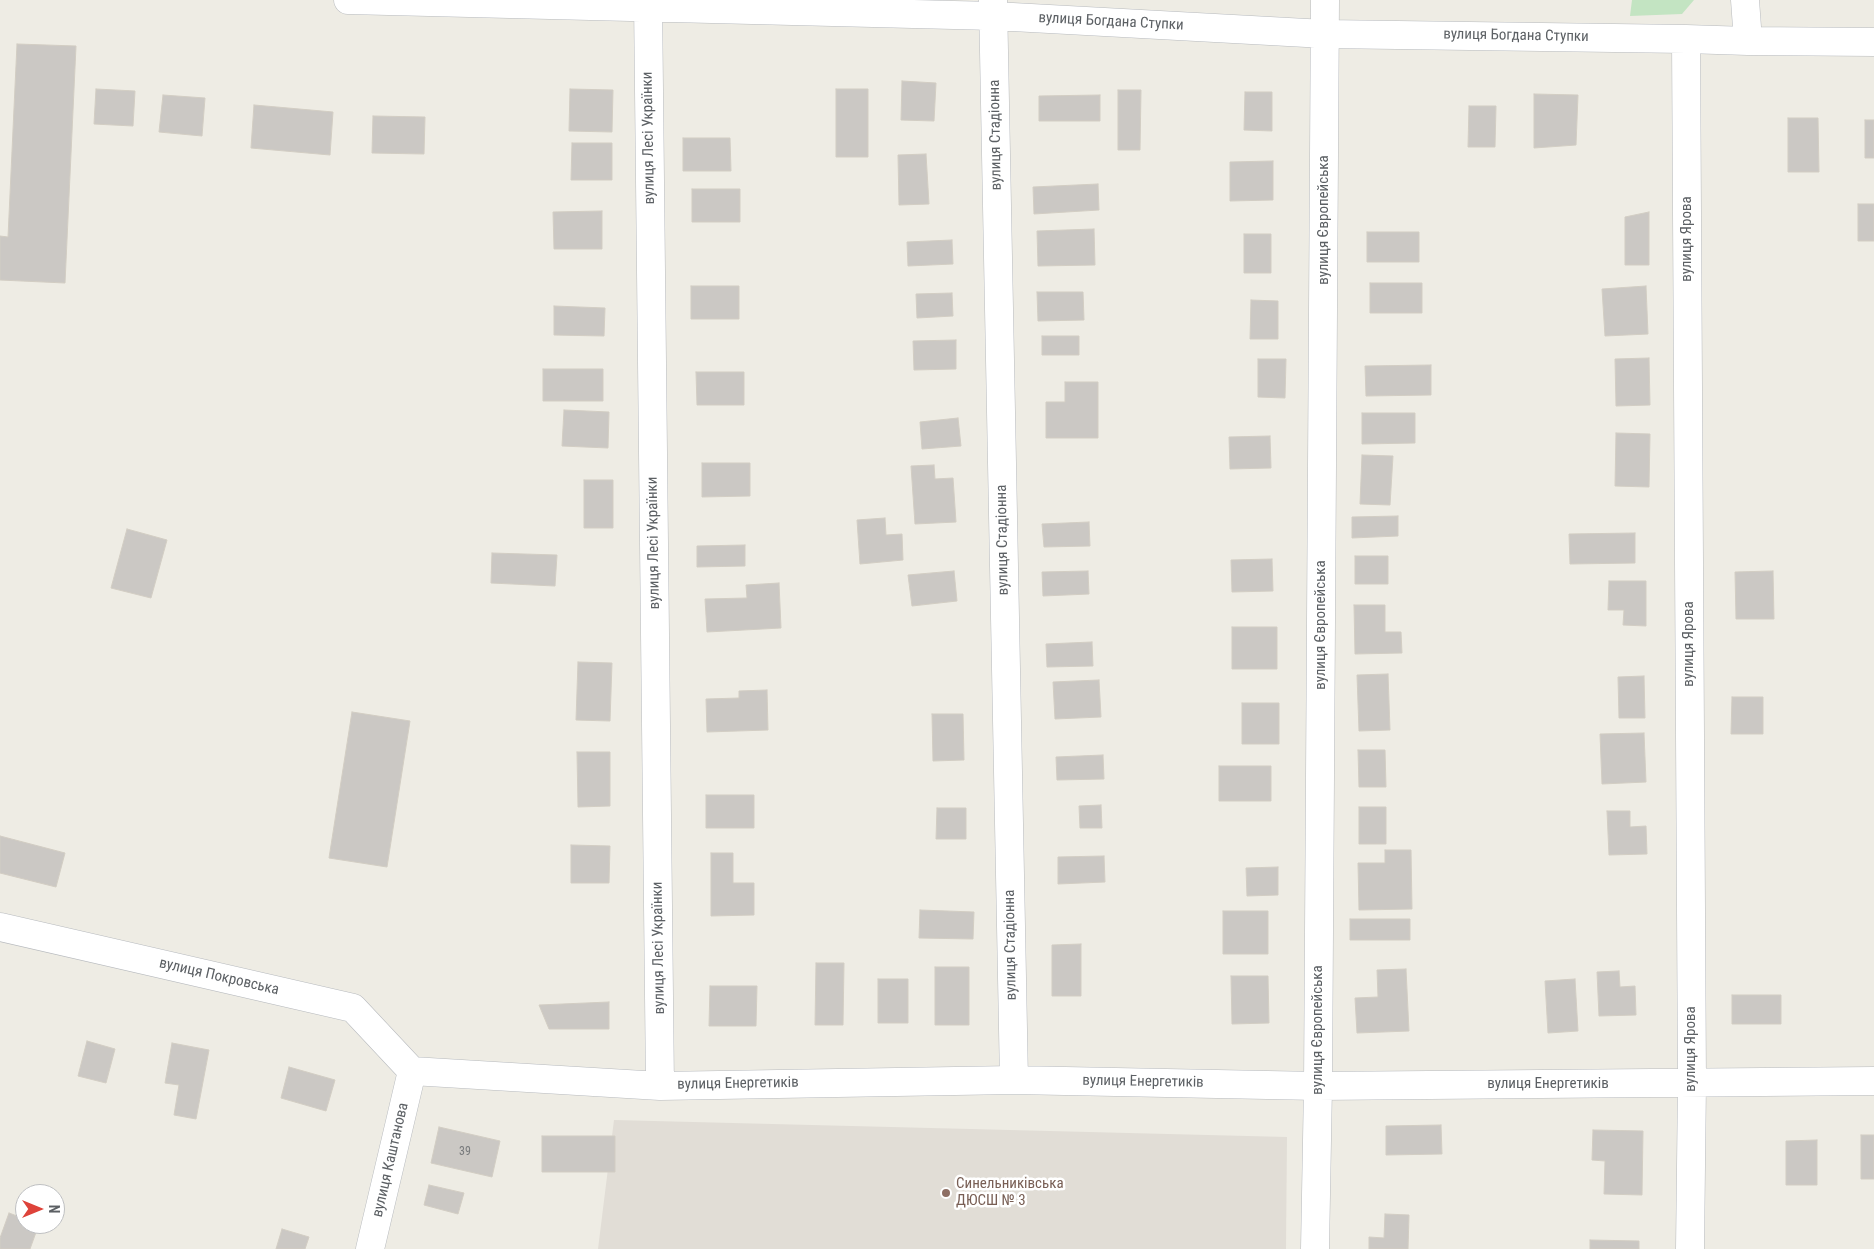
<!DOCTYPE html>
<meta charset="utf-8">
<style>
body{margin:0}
#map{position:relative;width:1874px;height:1249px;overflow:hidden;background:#eeece4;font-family:"Roboto Condensed",sans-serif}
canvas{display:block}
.north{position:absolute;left:15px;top:1184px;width:50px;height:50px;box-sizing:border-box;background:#fff;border:1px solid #bebfc1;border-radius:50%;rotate:90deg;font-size:14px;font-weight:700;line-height:20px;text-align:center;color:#5c6064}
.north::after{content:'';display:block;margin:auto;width:18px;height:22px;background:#de433a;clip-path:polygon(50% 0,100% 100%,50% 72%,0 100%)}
</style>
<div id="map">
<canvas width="1874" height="1249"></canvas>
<div class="north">N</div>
</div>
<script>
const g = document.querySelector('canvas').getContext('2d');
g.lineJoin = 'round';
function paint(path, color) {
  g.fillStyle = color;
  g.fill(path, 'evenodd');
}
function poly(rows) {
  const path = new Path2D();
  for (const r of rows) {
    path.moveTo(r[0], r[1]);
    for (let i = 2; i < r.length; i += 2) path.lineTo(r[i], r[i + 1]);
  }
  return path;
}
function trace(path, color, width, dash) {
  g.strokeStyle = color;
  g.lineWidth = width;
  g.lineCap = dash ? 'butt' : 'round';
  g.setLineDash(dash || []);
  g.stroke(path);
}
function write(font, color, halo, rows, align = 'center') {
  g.font = font + ' "Roboto Condensed",sans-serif';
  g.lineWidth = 5;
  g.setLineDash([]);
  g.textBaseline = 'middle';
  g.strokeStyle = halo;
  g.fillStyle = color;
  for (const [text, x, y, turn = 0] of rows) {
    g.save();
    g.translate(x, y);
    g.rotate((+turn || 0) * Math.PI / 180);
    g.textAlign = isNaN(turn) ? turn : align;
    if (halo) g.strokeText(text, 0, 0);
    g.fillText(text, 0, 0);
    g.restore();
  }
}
paint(poly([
 [614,1120,1287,1137,1286,1249,598,1249]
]), '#e1ddd6');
paint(poly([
 [1632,0,1694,0,1682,14,1630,16]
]), '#c3e4c2');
const building = poly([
 [17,44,76,46,65,283,0,280,0,236,8,237,17,44],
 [902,81,936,83,934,121,901,120,902,81],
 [96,89,135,91,133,126,94,124,96,89],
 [570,89,613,90,612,132,569,131,570,89],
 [836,89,868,89,868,157,836,157,836,89],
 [1118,90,1141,90,1140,150,1118,150,1118,90],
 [1245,92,1272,92,1272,131,1244,130,1245,92],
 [1534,94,1578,95,1576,145,1534,148,1534,94],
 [163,95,205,98,202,136,159,132,163,95],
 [1100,95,1100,121,1039,121,1039,96,1100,95],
 [254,105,333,112,330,155,251,148,254,105],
 [1469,106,1496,106,1495,147,1468,147,1469,106],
 [373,116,425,117,424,154,372,153,373,116],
 [1788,118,1818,118,1819,172,1788,172,1788,118],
 [1865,120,1874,120,1874,158,1865,158,1865,120],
 [683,138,730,138,731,171,683,171,683,138],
 [572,143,612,143,612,180,571,180,572,143],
 [926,154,929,204,899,205,898,155,926,154],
 [1273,161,1273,200,1230,201,1230,162,1273,161],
 [1098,184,1099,210,1034,214,1033,187,1098,184],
 [692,189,740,189,740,222,692,222,692,189],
 [1858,204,1874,204,1874,241,1858,241,1858,204],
 [602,211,602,249,554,249,553,212,602,211],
 [1649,212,1649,265,1625,265,1625,217,1649,212],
 [1094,229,1095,265,1038,266,1037,231,1094,229],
 [1367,232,1419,232,1419,262,1367,262,1367,232],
 [1244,234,1271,234,1271,273,1244,273,1244,234],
 [952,240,953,264,908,266,907,242,952,240],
 [1370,283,1422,283,1422,313,1370,313,1370,283],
 [691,286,739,286,739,319,691,319,691,286],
 [1646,286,1648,334,1605,336,1602,289,1646,286],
 [1037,292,1083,292,1084,320,1038,321,1037,292],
 [952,293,953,316,917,318,916,294,952,293],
 [1251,300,1278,301,1278,339,1250,339,1251,300],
 [554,306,605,308,604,336,554,335,554,306],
 [1042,336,1079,336,1079,355,1042,355,1042,336],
 [956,340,956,369,914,370,913,341,956,340],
 [1649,358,1650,405,1616,406,1615,359,1649,358],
 [1258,359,1286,359,1285,398,1258,397,1258,359],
 [1431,365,1431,395,1366,396,1365,366,1431,365],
 [543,369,603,369,603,401,543,401,543,369],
 [696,372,744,372,744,405,697,405,696,372],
 [1065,382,1098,382,1098,438,1046,438,1046,402,1065,402,1065,382],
 [564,410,609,412,608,448,562,446,564,410],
 [1362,413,1415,413,1415,443,1362,444,1362,413],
 [958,418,961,446,922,449,920,422,958,418],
 [1616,433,1650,434,1649,487,1615,486,1616,433],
 [1270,436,1271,468,1230,469,1229,437,1270,436],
 [1362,455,1393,456,1390,505,1360,504,1362,455],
 [702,463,750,463,750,496,702,497,702,463],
 [934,465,935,479,953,478,956,522,915,524,911,466,934,465],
 [584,480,613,480,613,528,584,528,584,480],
 [1398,516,1398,536,1352,538,1352,517,1398,516],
 [885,518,886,535,902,534,903,560,860,564,857,520,885,518],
 [1089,522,1090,546,1044,547,1042,524,1089,522],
 [127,529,167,540,151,598,111,588,127,529],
 [1635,533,1635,563,1570,564,1569,534,1635,533],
 [745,545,745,566,697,567,697,546,745,545],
 [492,553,557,555,555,586,491,583,492,553],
 [1355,556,1388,556,1388,584,1355,584,1355,556],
 [1272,559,1273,591,1232,592,1231,560,1272,559],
 [954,571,957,601,912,606,908,575,954,571],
 [1088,571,1089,594,1043,596,1042,572,1088,571],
 [1773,571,1774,619,1736,619,1735,572,1773,571],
 [1609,581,1646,581,1646,626,1623,625,1624,610,1608,610,1609,581],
 [779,583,781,628,707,632,705,599,747,598,746,585,779,583],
 [1354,605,1385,605,1385,632,1401,632,1402,653,1355,654,1354,605],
 [1232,627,1277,627,1277,669,1232,669,1232,627],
 [1092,642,1093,666,1047,667,1046,644,1092,642],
 [578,662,612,663,610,721,576,720,578,662],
 [1388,674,1390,730,1359,731,1357,675,1388,674],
 [1644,676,1645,718,1619,718,1618,677,1644,676],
 [1099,680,1101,717,1055,719,1053,682,1099,680],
 [767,690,768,730,707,732,706,699,739,698,739,691,767,690],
 [1732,697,1763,697,1763,734,1731,734,1732,697],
 [1242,703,1279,703,1279,744,1242,744,1242,703],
 [352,712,410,721,387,867,329,858,352,712],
 [932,714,963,714,964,760,933,761,932,714],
 [1644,733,1646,782,1602,784,1600,734,1644,733],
 [1358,750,1385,750,1386,787,1359,787,1358,750],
 [577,752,610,752,610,806,578,807,577,752],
 [1103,755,1104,779,1057,780,1056,757,1103,755],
 [1219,766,1271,766,1271,801,1219,801,1219,766],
 [706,795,754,795,754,828,706,828,706,795],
 [1101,805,1102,828,1080,828,1079,806,1101,805],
 [1359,807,1386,807,1386,844,1359,844,1359,807],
 [937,808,966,808,966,839,936,839,937,808],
 [1607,811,1630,811,1630,827,1646,826,1647,854,1609,855,1607,811],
 [0,836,65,853,56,887,0,873,0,836],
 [571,845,610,846,609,883,571,883,571,845],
 [1385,850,1411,850,1412,909,1359,910,1358,863,1385,863,1385,850],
 [711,853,733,853,733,883,754,883,754,915,711,916,711,853],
 [1104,856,1105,882,1058,884,1058,857,1104,856],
 [1278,867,1278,895,1247,896,1246,868,1278,867],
 [920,910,974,912,973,939,919,938,920,910],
 [1223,911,1268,911,1268,954,1223,954,1223,911],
 [1350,919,1410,919,1410,940,1350,940,1350,919],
 [1081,944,1081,996,1052,996,1052,945,1081,944],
 [816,963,844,963,843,1025,815,1025,816,963],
 [935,967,969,967,969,1025,935,1025,935,967],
 [1406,969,1409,1031,1357,1033,1355,998,1378,997,1377,970,1406,969],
 [1619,971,1620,987,1635,986,1636,1015,1599,1016,1597,972,1619,971],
 [1231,976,1268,976,1269,1023,1232,1024,1231,976],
 [878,979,908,979,908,1023,878,1023,878,979],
 [1575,979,1578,1031,1548,1033,1545,981,1575,979],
 [710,986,757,986,756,1026,709,1026,710,986],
 [1732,995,1781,995,1781,1024,1732,1024,1732,995],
 [609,1002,609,1029,549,1029,539,1005,609,1002],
 [87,1041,115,1049,106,1083,78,1076,87,1041],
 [172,1043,209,1050,196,1119,174,1115,179,1085,165,1083,172,1043],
 [289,1067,335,1080,326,1111,281,1098,289,1067],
 [1441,1125,1442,1154,1386,1155,1386,1126,1441,1125],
 [439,1127,500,1141,492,1177,431,1163,439,1127],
 [1593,1130,1643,1131,1642,1195,1604,1194,1605,1161,1592,1160,1593,1130],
 [1861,1135,1874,1135,1874,1179,1861,1179,1861,1135],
 [542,1136,615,1136,615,1172,542,1172,542,1136],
 [1817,1140,1817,1185,1786,1185,1786,1141,1817,1140],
 [429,1185,464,1193,458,1214,424,1205,429,1185],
 [9,1213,25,1219,25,1224,39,1224,30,1249,0,1249,0,1238,9,1213],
 [1385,1214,1409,1215,1408,1249,1369,1249,1369,1237,1384,1238,1385,1214],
 [282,1229,309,1237,305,1249,276,1249,282,1229],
 [1590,1240,1639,1241,1639,1249,1590,1249,1590,1240]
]);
paint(building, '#cbc8c4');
trace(building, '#d2cdc3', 1);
const minor = poly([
 [348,0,994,16,1325,34,1686,39,1748,41,1874,42],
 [648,0,660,1086],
 [993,0,1014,1080],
 [1745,0,1748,41],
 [1686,39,1692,1083,1690,1249],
 [0,927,353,1008,412,1071],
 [412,1071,660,1086,1014,1080,1318,1086,1874,1081],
 [370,1249,412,1071],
 [1315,1249,1318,1086,1325,0]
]);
trace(minor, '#b7babe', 29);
trace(minor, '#fff', 28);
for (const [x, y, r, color] of [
 [946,1193,5,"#8d6e63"]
]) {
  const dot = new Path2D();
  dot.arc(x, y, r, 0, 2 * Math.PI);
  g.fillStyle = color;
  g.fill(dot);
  trace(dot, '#fff', 2);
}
write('12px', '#787a7c', null, [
 ["39",465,1152]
]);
write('15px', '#5c6064', '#fff', [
 ["вулиця Богдана Ступки",1111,22,3],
 ["вулиця Богдана Ступки",1516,36,1],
 ["вулиця Стадіонна",996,135,-91],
 ["вулиця Лесі Українки",649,138,-91],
 ["вулиця Європейська",1324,220,-90],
 ["вулиця Ярова",1687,239,-90],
 ["вулиця Стадіонна",1003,540,-91],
 ["вулиця Лесі Українки",654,543,-91],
 ["вулиця Європейська",1321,625,-90],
 ["вулиця Ярова",1689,644,-90],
 ["вулиця Стадіонна",1011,945,-91],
 ["вулиця Лесі Українки",659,948,-91],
 ["вулиця Покровська",219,977,13],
 ["вулиця Європейська",1318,1030,-90],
 ["вулиця Ярова",1691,1049,-90],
 ["вулиця Енергетиків",1143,1082,1],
 ["вулиця Енергетиків",738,1084,-1],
 ["вулиця Енергетиків",1548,1084],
 ["вулиця Каштанова",391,1160,-77]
]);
write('15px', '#785e54', '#fff', [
 ["Синельниківська",956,1184],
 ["ДЮСШ № 3",956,1201]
], 'left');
</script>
